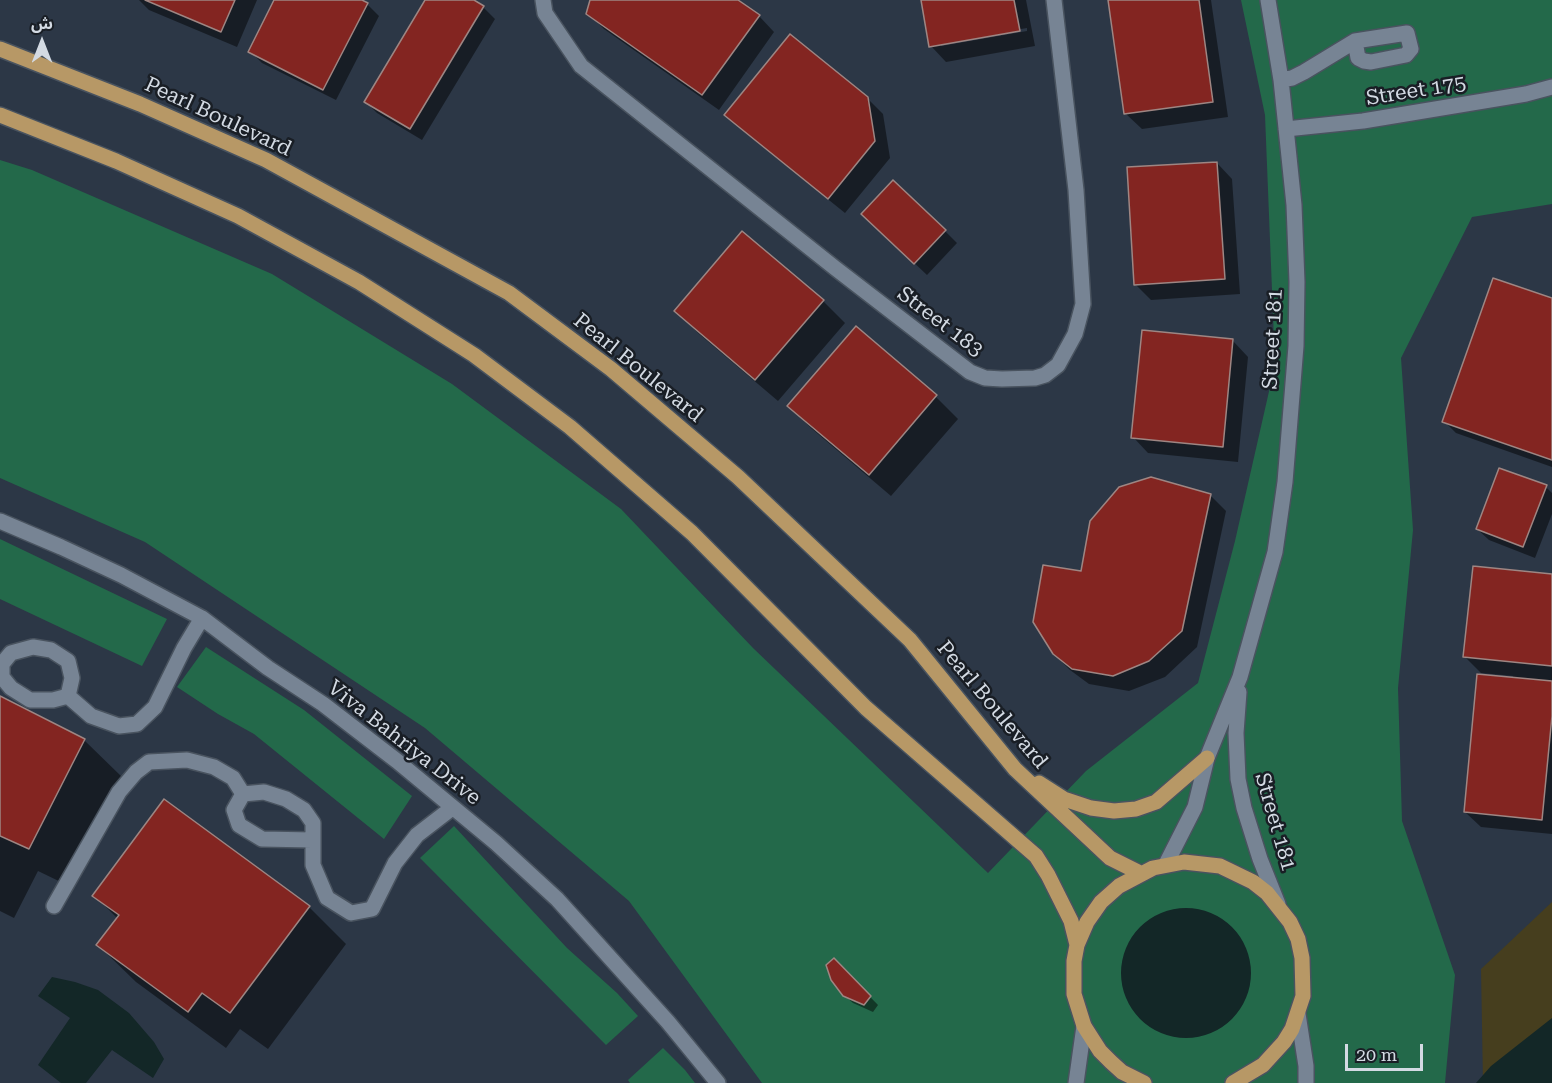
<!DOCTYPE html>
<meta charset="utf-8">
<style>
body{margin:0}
#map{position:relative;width:1552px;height:1083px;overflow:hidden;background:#2c3746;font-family:"Roboto Serif","Noto Sans Arabic",serif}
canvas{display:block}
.north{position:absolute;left:12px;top:12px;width:60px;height:60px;-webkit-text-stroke:4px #191e25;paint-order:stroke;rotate:0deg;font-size:16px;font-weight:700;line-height:24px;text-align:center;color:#d3dae3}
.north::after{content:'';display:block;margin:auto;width:21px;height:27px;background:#d3dae3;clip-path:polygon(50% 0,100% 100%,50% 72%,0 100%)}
.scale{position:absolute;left:1345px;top:1044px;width:78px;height:27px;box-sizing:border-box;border:3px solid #d3dae3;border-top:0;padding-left:8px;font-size:18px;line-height:21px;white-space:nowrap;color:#d3dae3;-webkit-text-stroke:4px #191e25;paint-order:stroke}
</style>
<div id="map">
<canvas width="1552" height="1083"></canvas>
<div class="north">ش</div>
<div class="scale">20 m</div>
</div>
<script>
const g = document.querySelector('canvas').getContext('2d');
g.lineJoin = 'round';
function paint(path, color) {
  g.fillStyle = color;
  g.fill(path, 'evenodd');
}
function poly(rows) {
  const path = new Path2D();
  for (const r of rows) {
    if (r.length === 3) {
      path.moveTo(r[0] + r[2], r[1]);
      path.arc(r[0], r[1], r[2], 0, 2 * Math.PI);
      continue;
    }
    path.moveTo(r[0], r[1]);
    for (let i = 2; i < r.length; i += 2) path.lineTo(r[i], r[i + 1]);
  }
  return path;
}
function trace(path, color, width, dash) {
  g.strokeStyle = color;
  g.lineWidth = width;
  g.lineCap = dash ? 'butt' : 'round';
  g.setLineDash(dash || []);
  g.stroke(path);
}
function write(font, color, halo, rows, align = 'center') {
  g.font = font + ' "Roboto Serif",serif';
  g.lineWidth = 5;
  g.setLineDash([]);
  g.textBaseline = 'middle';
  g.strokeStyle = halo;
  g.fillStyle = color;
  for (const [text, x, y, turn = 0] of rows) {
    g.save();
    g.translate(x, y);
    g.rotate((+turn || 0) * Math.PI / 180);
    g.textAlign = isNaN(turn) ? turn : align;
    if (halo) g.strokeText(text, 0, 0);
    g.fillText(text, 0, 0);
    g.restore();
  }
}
paint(poly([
 [1241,0,1552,0,1552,204,1472,217,1401,358,1413,530,1398,688,1402,821,1455,975,1445,1083,762,1083,629,901,425,728,145,542,0,478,0,160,32,170,272,274,452,384,621,509,753,648,988,873,1086,771,1198,683,1235,541,1275,365,1265,115],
 [0,539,167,619,142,666,0,599],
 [206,647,304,710,412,796,384,839,254,734,218,714,177,687],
 [454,826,567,948,617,993,638,1016,606,1045,420,858],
 [663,1048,685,1070,695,1083,630,1083,628,1080]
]), '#23694a');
paint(poly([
 [1552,902,1552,1083,1483,1083,1481,969]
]), '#463e1e');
paint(poly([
 [1186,973,65],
 [52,977,75,982,98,990,129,1013,154,1042,164,1059,153,1078,112,1050,86,1083,61,1083,38,1065,70,1018,38,996],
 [1552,1018,1552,1083,1476,1083,1491,1066]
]), '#132727');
paint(poly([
 [139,0,257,0,237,47,149,10],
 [276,0,359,0,367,4,379,16,336,100,262,63,250,51],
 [427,0,471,0,483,7,495,19,422,140,377,113,366,102],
 [592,0,736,0,759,16,774,32,719,110,604,29,588,13],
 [922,0,1026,0,1035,46,946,62,931,46],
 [1027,28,1027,31,941,46,941,43],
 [1110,0,1211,0,1228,117,1142,129,1126,114],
 [867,98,883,114,890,158,845,213,742,130,726,115],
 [1217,163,1232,179,1240,294,1151,300,1135,284],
 [875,226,945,231,957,243,927,275],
 [742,233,823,301,845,323,778,401,698,333,676,311],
 [1552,300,1552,467,1456,433,1444,421],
 [856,329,936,397,958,419,891,496,811,428,789,406],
 [1233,341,1248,357,1238,462,1148,453,1133,437],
 [1546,487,1552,493,1552,514,1535,558,1489,540,1477,529],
 [1210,495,1226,511,1197,647,1165,677,1129,691,1089,684,1070,670,1054,654,1082,573],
 [1552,576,1552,834,1481,827,1465,812,1513,676,1481,673,1465,657],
 [0,698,84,740,122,777,67,885,38,871,14,918,0,911],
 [94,895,309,907,346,944,268,1049,240,1029,226,1048,136,982,98,945,118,919],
 [834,960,878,1005,873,1012,853,1003,844,995]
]), '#0007');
const building = poly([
 [145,0,235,0,221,32,145,0],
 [274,0,362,0,368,3,323,90,248,52,274,0],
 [425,0,474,0,484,6,410,129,364,102,425,0],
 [590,0,738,0,760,15,702,95,586,14,590,0],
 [921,0,1014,0,1020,31,929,47,921,0],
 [1108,0,1199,0,1213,102,1124,114,1108,0],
 [790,34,868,97,875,141,828,199,724,115,790,34],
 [1217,162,1225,279,1134,285,1127,167,1217,162],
 [893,180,946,230,914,264,861,214,893,180],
 [742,231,824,300,755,380,674,311,742,231],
 [1493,278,1552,298,1552,460,1442,422,1493,278],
 [856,326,937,395,869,475,787,406,856,326],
 [1142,330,1233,339,1223,447,1131,438,1142,330],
 [1499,468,1547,485,1523,547,1476,529,1499,468],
 [1151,477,1211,494,1182,631,1149,661,1113,676,1072,669,1053,654,1033,622,1043,565,1081,571,1090,521,1119,487,1151,477],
 [1473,566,1552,574,1552,666,1463,657,1473,566],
 [1477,674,1552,681,1552,716,1542,820,1464,812,1477,674],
 [0,696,85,739,29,849,0,836,0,696],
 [164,799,310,906,230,1013,202,993,188,1012,96,945,119,915,92,896,164,799],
 [834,958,871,996,864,1005,843,996,831,980,826,965,834,958]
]);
paint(building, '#832521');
trace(building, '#9e8683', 1.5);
const minor = poly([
 [543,0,545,13,581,66,835,268,970,372,985,378,1002,379,1035,378,1045,375,1058,365,1075,334,1083,304,1076,190,1054,0],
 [1281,80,1292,78,1304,72,1355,41,1407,33,1411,49,1406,55,1371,62,1364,61,1358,58,1355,41],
 [1286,129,1363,121,1526,94,1552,87],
 [0,521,61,547,121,575,202,618,268,668,323,704,397,761,496,843,557,899,668,1022,718,1083],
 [33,647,51,650,68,661,72,678,68,696,53,700,30,700,11,688,2,677,2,664,11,653,33,647],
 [1239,692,1236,733,1238,779,1244,808,1260,859,1278,904],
 [68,696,91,716,119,726,137,724,155,707,184,648,202,618],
 [312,840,262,839,239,825,234,810,243,794,264,792,286,799,304,810,313,823,313,865,327,898,351,913,372,909,395,863,417,835,452,808],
 [1166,864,1195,807,1207,758,1240,677,1275,552,1285,482,1296,346,1297,282,1294,205,1281,80,1268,0],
 [54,906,119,792,136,772,149,762,187,760,214,767,233,778,243,794],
 [1298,1014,1306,1066,1306,1083],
 [1076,1083,1084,1026]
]);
const major = poly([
 [0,49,140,104,266,160,509,293,611,369,738,477,910,640,1015,769,1110,858,1140,873],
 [0,115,116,161,238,216,359,282,474,355,570,427,692,533,866,708,1036,856,1048,875,1071,921,1077,945],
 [1039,783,1064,799,1091,808,1114,811,1136,809,1156,802,1207,758],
 [1144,1083,1122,1072,1111,1062,1100,1051,1084,1026,1074,994,1074,961,1077,945,1087,922,1101,902,1119,886,1153,868,1184,862,1220,866,1253,882,1267,893,1290,922,1298,939,1302,958,1303,996,1292,1029,1284,1042,1263,1065,1233,1083]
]);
trace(minor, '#49535f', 18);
trace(major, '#49535f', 18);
trace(minor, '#778494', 15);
trace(major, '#b79866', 15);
write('21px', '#d3dae3', '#191e25', [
 ["Street 175",1416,91,-9],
 ["Pearl Boulevard",218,117,25],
 ["Street 183",940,322,37],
 ["Street 181",1273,339,-87],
 ["Pearl Boulevard",638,368,39],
 ["Pearl Boulevard",992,705,50],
 ["Viva Bahriya Drive",404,743,38],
 ["Street 181",1275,822,74]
]);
</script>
